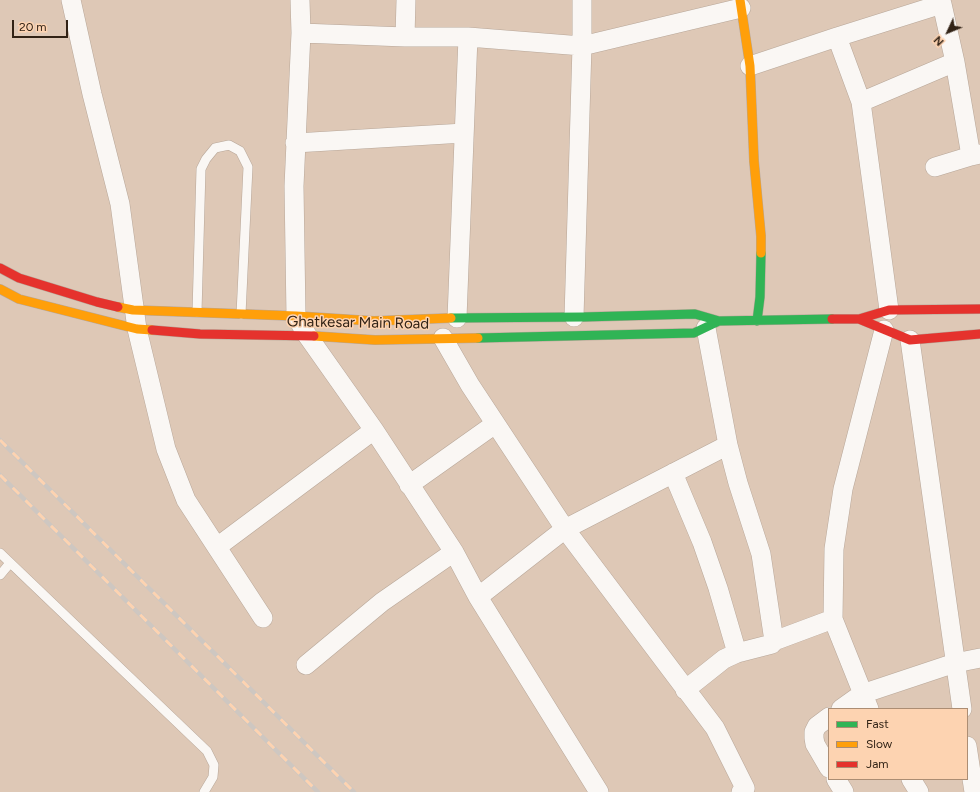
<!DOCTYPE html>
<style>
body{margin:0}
#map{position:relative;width:980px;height:792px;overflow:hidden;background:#dec8b6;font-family:Figtree,sans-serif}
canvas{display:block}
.legend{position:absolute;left:828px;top:708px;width:140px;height:72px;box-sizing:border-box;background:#fdd3b1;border:1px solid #ac8d73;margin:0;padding:5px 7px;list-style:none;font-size:12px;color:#322316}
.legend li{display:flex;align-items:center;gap:8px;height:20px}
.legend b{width:20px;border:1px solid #ac8d73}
.north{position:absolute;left:928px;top:12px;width:40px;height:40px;-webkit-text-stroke:3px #fdd3b1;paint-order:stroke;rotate:226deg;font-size:11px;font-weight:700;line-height:16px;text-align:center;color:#322316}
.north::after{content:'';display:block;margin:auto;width:14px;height:18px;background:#322316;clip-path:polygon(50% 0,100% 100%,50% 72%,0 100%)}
.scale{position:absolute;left:12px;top:20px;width:56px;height:18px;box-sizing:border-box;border:2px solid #322316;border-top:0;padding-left:5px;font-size:12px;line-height:14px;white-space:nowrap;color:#322316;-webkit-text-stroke:3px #fdd3b1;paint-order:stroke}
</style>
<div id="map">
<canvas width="980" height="792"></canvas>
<ul class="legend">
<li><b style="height:5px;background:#30b455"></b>Fast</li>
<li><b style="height:5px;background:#ff9f0a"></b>Slow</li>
<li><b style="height:5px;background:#e5322d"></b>Jam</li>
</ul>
<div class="north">N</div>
<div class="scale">20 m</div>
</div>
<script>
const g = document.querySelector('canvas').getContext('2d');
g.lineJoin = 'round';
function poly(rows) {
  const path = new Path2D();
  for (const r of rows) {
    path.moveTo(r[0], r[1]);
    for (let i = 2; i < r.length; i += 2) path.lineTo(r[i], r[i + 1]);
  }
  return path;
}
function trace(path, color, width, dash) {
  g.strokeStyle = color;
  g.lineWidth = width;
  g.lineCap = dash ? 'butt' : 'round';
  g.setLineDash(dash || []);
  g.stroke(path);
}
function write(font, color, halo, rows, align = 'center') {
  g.font = font + ' Figtree,sans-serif';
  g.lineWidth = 3;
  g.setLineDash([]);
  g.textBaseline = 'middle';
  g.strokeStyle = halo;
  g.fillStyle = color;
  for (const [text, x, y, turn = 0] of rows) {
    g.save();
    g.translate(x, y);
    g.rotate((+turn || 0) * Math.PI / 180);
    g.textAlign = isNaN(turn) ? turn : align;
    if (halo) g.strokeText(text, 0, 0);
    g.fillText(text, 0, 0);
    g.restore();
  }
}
const lane = poly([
 [197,312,201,169,206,159,215,148,229,145,240,151,248,167,241,314],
 [0,553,207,751,214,765,213,777,204,792],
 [0,575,10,563]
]);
const street = poly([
 [71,0,92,94,120,204,137,329,166,449,186,500,263,618],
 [300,0,301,33,294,186,296,316,307,335,374,430,454,552,478,597,599,792],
 [301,33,405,37,468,37,457,318],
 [405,37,406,0],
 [468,37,582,46,741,8],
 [837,37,942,4,955,62,861,102],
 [955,62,971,156],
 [750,66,837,37,861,102,889,310],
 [295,143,464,133],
 [935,167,971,156,980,154],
 [574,317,582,46,582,0],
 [443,338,470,385,565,529,715,728,745,788,741,792],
 [910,340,962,709],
 [673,473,702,542,718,588,737,653],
 [409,485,495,424],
 [217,547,374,430],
 [478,597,565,529,728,445],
 [774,641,833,619],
 [306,665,382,602,454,552],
 [685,690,724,659,737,653,772,644,774,641,761,554,738,483,728,445,706,328],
 [841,709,862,694,955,663,980,658],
 [869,709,833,619,834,549,843,489,884,330],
 [829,717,817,726,814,732,814,738,815,744,829,768],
 [967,746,974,792],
 [836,779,844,792],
 [911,779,919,792]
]);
const fast = poly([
 [451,318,583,317,695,314,719,321,832,319],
 [757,321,760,297,761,253],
 [478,338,694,333,719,321]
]);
const slow = poly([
 [740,0,750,66,754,161,761,236,761,253],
 [0,289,19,299,137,329,152,330],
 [118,307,133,310,296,316,374,321,451,318],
 [314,336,375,340,478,338]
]);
const jam = poly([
 [0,268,19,278,97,302,118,307],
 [832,319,859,319,889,310,980,309],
 [859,319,910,340,980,334],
 [152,330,200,334,314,336]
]);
trace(lane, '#b7a698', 10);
trace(street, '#b7a698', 20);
trace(fast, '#b7a698', 10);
trace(slow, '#b7a698', 10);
trace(jam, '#b7a698', 10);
trace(lane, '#faf7f4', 9);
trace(street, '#faf7f4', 19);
trace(fast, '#30b455', 9);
trace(slow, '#ff9f0a', 9);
trace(jam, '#e5322d', 9);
const rail = poly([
 [0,440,354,792],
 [0,475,318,792]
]);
trace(rail, '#cec7c1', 4.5);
trace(rail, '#fdd3b1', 3, [9]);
write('15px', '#322316', '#fdd3b1', [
 ["Ghatkesar Main Road",358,323,1]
]);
</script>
